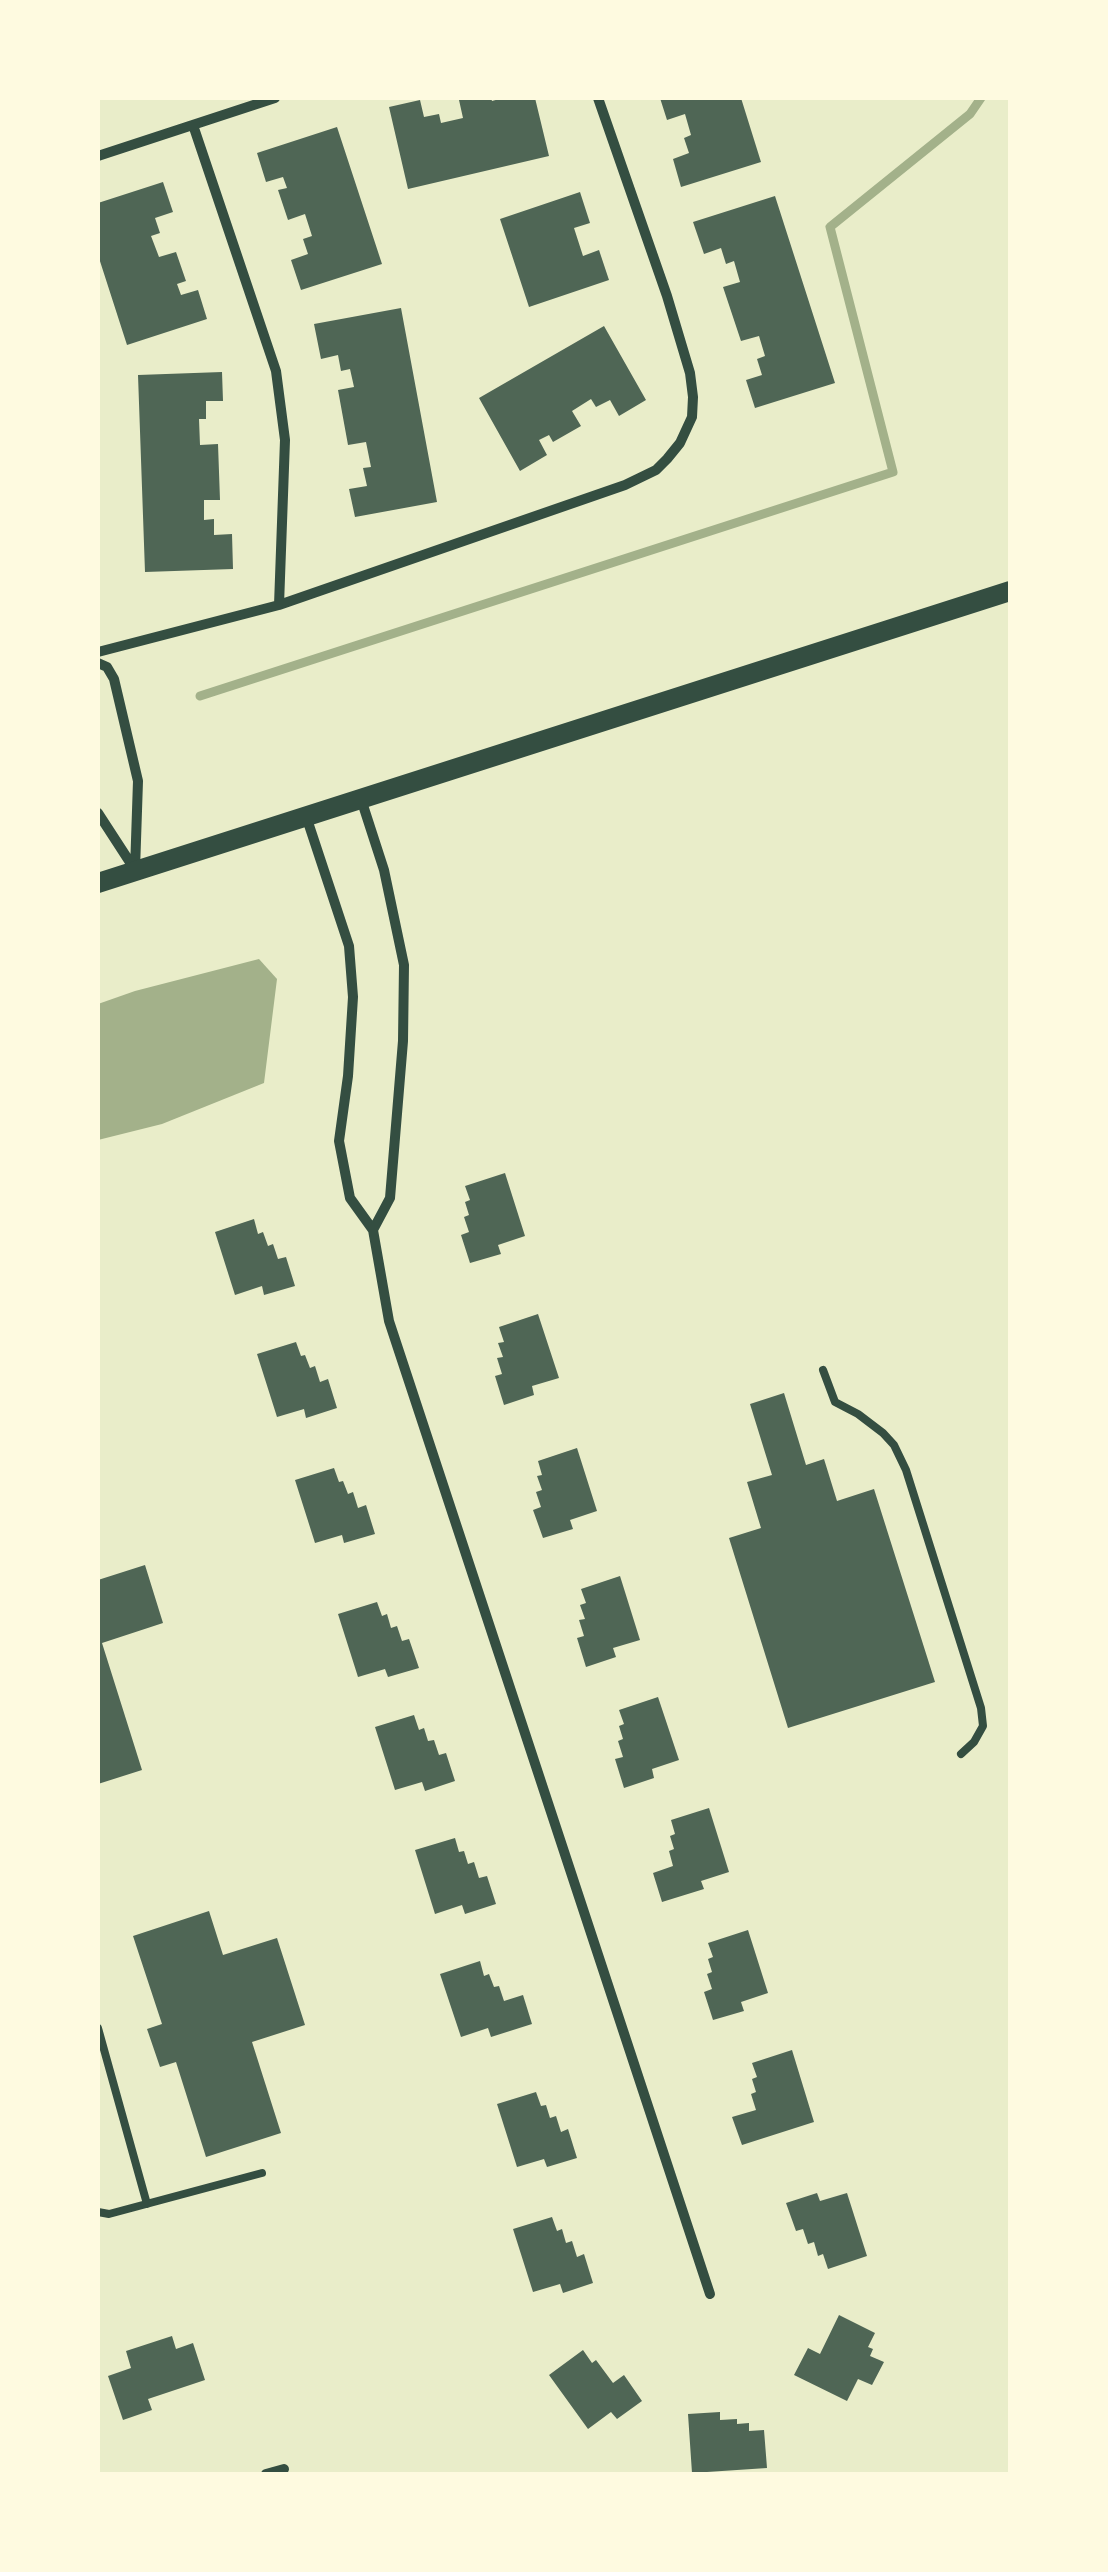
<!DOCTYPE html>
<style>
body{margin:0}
#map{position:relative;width:1108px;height:2572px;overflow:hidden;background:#e9edc9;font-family:"Archivo Narrow",sans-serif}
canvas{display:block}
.frame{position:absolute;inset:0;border:100px solid #fefae0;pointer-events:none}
</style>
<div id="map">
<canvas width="1108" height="2572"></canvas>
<div class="frame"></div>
</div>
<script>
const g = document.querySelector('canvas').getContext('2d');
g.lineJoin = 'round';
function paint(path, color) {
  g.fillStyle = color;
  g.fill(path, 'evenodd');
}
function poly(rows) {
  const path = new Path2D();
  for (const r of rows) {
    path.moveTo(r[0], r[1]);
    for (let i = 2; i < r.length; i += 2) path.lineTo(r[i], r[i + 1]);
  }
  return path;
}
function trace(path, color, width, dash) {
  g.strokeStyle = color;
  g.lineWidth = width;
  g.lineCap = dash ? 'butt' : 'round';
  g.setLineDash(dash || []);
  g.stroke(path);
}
paint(poly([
 [259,959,277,979,264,1083,162,1124,98,1140,98,1004,135,991]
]), '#a3b18a');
trace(poly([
 [200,696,893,472,830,227,970,114,981,98]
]), '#a3b18a', 9);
paint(poly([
 [468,98,491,98,492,101,503,98,535,98,549,156,408,189,389,107,420,100,424,117,439,114,441,123,463,118,459,100],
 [660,98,741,98,761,162,681,187,673,159,689,153,684,138,691,135,685,114,667,120],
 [337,127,382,264,301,290,291,260,308,254,303,239,312,236,305,214,288,220,278,190,287,188,283,177,266,182,257,153],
 [163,182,173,212,155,218,160,233,151,236,159,257,176,252,186,281,177,284,181,295,198,290,207,319,127,345,98,255,98,203],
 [580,192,590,223,574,228,583,256,599,250,609,280,529,307,500,219],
 [775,196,835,383,755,408,746,380,762,375,757,359,765,356,759,336,741,341,723,287,740,282,734,261,726,264,721,248,704,254,693,222],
 [401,308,437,502,355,517,349,489,367,486,363,468,371,467,366,442,348,445,338,390,354,387,350,369,341,371,338,355,321,359,314,324],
 [604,326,646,400,619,416,610,400,596,407,591,399,572,411,581,426,553,442,549,435,539,440,547,455,520,471,479,398],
 [222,372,223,401,206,401,206,419,199,419,200,445,218,444,220,500,204,500,204,520,214,519,214,535,232,534,233,569,145,572,138,375],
 [505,1173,525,1236,498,1245,501,1254,470,1263,461,1235,469,1232,464,1217,469,1215,465,1202,470,1200,465,1186],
 [254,1219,258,1234,263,1232,268,1246,273,1244,278,1259,286,1257,295,1286,264,1295,262,1286,235,1295,215,1232],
 [538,1314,559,1378,532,1386,534,1395,504,1405,495,1376,502,1374,497,1358,503,1357,498,1343,504,1342,499,1327],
 [296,1342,301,1356,305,1355,310,1368,315,1366,320,1382,328,1379,337,1408,306,1418,304,1409,277,1417,257,1354],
 [784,1393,806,1465,824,1459,837,1501,874,1489,935,1682,788,1728,729,1538,761,1528,747,1482,772,1475,750,1404],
 [577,1448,597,1511,570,1520,573,1529,543,1538,533,1510,541,1507,536,1492,542,1490,537,1476,542,1475,538,1461],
 [334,1468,339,1482,343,1481,348,1494,353,1492,358,1508,366,1505,375,1534,344,1543,342,1535,315,1543,295,1480],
 [145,1565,163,1623,102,1643,142,1770,98,1784,98,1580],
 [620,1576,640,1640,613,1648,616,1657,586,1667,577,1638,584,1636,579,1620,585,1619,580,1605,586,1603,581,1589],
 [377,1602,382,1616,387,1614,391,1628,397,1626,402,1641,409,1639,419,1668,388,1677,385,1669,358,1677,338,1614],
 [658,1697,679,1760,652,1769,654,1778,624,1788,615,1759,623,1757,618,1741,623,1739,619,1726,624,1724,619,1710],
 [414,1715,419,1730,424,1728,428,1741,434,1740,439,1755,446,1753,455,1781,425,1791,422,1782,395,1790,375,1727],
 [709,1808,729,1872,701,1881,704,1889,662,1902,653,1873,673,1866,669,1851,674,1849,670,1836,675,1834,671,1820],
 [455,1838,459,1852,464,1851,468,1864,474,1862,479,1878,487,1876,496,1904,465,1914,462,1905,435,1914,415,1850],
 [209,1911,223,1955,277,1938,305,2025,252,2042,281,2133,206,2157,176,2062,160,2067,147,2029,162,2024,133,1936],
 [748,1930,768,1993,741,2002,744,2011,713,2020,704,1992,712,1989,707,1974,712,1972,708,1959,713,1957,708,1943],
 [480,1961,484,1976,489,1974,494,1987,499,1986,504,2001,523,1995,532,2024,491,2037,488,2028,461,2037,440,1974],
 [792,2050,814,2122,742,2145,732,2117,756,2110,751,2094,756,2092,752,2079,757,2077,752,2063],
 [536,2092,541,2106,546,2105,550,2118,556,2116,561,2132,568,2129,577,2158,547,2167,544,2159,517,2167,497,2104],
 [817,2193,820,2201,847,2193,867,2256,828,2269,823,2254,818,2256,814,2242,808,2244,803,2229,796,2231,786,2203],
 [552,2217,557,2231,562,2229,566,2243,572,2241,577,2257,584,2254,593,2283,563,2293,560,2284,533,2292,513,2229],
 [839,2315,875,2333,868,2347,873,2349,870,2356,884,2362,872,2385,858,2379,847,2401,794,2375,808,2348,820,2354],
 [172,2336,176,2349,193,2343,205,2380,148,2399,152,2410,123,2420,108,2376,131,2368,126,2351],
 [583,2350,592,2363,596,2360,613,2383,624,2375,642,2401,617,2419,611,2412,588,2429,549,2375],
 [720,2412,720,2420,737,2419,737,2424,749,2423,749,2431,764,2430,767,2468,692,2473,688,2414]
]), '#4f6655');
trace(poly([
 [823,1370,835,1402,858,1414,883,1433,894,1445,906,1470,981,1708,983,1726,974,1742,961,1754],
 [98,2028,147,2204],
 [98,2212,109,2214,262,2173]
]), '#344e41', 8);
trace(poly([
 [193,125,276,371,285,440,279,605],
 [98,156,275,98],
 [98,652,279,605,625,485,656,470,667,459,680,443,692,417,693,397,690,373,667,296,598,98],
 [98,663,107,667,114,679,138,781,135,870],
 [98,813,135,870],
 [306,816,349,946,353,997,348,1076,339,1141,350,1198,373,1230,390,1198,403,1041,404,965,384,870,361,799],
 [373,1230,389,1321,710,2294],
 [266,2474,284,2469]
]), '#344e41', 10);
trace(poly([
 [98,883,1010,591]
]), '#344e41', 20);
</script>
